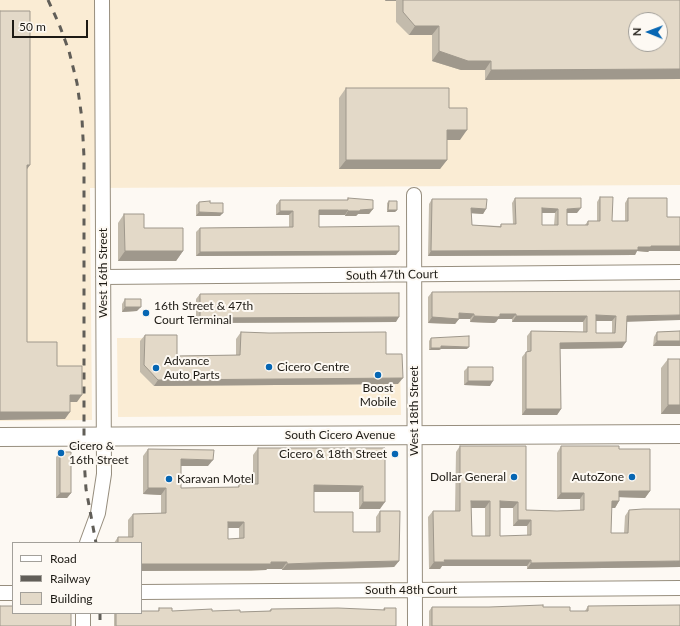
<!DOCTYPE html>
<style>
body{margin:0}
#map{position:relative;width:680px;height:626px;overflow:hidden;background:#fdf9f3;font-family:Lato,sans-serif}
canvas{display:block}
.legend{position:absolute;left:12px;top:542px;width:130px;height:72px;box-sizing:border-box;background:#fdf9f3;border:1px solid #a3a09a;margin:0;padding:5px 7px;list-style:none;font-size:12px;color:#1d1a14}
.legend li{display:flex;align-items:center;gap:8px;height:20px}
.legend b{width:20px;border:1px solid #a3a09a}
.north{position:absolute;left:628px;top:12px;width:40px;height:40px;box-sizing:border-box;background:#fdf9f3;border:1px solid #a3a09a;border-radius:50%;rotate:271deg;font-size:11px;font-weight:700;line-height:16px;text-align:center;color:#1d1a14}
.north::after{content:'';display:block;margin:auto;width:14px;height:18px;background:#0666b3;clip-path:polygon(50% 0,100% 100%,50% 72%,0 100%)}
.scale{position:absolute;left:12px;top:20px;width:76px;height:18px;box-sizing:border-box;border:2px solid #1d1a14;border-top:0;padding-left:5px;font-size:12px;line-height:14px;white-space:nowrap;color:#1d1a14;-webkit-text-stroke:3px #fdf9f3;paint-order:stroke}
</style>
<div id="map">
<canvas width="680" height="626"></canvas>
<ul class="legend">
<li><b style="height:5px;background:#fff"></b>Road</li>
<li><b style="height:5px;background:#615e58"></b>Railway</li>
<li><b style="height:11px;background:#e3d9c8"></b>Building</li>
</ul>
<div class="north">N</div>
<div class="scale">50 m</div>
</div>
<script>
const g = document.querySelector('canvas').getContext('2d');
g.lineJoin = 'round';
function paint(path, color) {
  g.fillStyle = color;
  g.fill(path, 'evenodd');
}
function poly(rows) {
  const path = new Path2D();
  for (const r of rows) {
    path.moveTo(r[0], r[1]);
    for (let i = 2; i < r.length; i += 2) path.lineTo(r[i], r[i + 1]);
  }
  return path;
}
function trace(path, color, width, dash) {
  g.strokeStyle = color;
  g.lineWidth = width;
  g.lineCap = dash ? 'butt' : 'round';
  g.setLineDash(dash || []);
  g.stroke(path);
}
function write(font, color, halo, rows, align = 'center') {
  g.font = font + ' Lato,sans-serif';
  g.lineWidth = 4;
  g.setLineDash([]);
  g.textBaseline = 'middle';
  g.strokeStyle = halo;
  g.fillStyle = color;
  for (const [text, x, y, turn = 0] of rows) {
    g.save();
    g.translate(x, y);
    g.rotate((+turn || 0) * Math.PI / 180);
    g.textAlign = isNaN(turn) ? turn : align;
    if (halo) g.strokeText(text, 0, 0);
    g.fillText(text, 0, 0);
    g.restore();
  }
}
paint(poly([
 [0,0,680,0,680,185,90,188,92,420,0,421],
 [636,20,660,20,660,44,636,44],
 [117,338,175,338,176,359,400,357,401,415,118,417]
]), '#faecd4');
const minor = poly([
 [414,195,415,626],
 [103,277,680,272],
 [87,543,98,513,104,474,102,0],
 [141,592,680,588],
 [0,593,13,593],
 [83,613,83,626]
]);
const major = poly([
 [0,437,680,434]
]);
trace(minor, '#978e7e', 16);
trace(major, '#978e7e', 20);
trace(minor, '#fff', 14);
trace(major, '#fff', 18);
trace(poly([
 [48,0,59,24,69,51,77,83,82,119,84,157,84,459,86,489,96,543],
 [100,613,100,626]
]), '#615e58', 3, [7, 7]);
paint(poly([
 [385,0,680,0,680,79,485,80,485,70,461,70,432,61,432,35,409,35,396,22,396,1,385,1],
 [346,88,460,140,447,140,447,160,440,169,339,169,339,98],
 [600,197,612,221,625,221,625,203,628,198,667,217,680,217,680,251,649,251,648,252,637,251,635,255,428,256,429,204,432,199,486,209,483,214,471,213,472,225,500,226,501,224,513,224,512,203,515,198,577,213,567,213,567,225,585,225,588,221,597,221,597,202],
 [542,213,555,213,554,225,542,225],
 [348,198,373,209,369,214,358,214,356,216,345,216,345,215,319,215,319,227,396,255,196,256,196,232,200,228,289,227,289,215,276,215,276,205,280,200,347,200],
 [389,201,397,210,395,212,387,212,387,203],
 [199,202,210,203,220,216,196,216,196,205],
 [124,214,144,228,183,251,176,261,118,261,118,223],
 [680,291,627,321,622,348,560,349,561,409,557,415,522,415,522,357,526,352,527,352,527,336,531,331,583,332,583,322,512,322,512,319,498,319,496,322,494,323,470,322,470,319,459,319,455,324,428,323,428,297,432,292],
 [596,321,612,321,612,333,596,333],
 [200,294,396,322,196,323,196,299],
 [125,299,137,311,122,312,122,304],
 [680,331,680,346,653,346,654,337,657,332],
 [241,332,386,354,398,384,154,386,140,372,140,341,145,335,177,356,236,355,236,339],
 [431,338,467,349,441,349,439,350,429,350,429,341],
 [668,359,680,414,661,414,661,368],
 [468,367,490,386,464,385,464,371],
 [460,446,526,446,526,510,557,511,580,510,580,499,557,499,557,453,561,446,619,449,650,491,645,498,619,497,619,501,615,508,611,508,611,533,624,533,625,516,629,510,680,567,527,569,527,566,442,566,440,569,429,569,428,517,433,511,455,511,456,452],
 [471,508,485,508,485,536,472,536],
 [500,508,513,508,513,526,527,526,527,536,500,536],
 [258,448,385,448,380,509,359,509,359,492,314,492,314,512,353,532,376,532,376,517,380,511,399,561,394,567,308,570,282,570,282,569,267,569,266,570,251,571,141,571,141,543,114,543,118,537,128,537,128,520,133,514,161,513,161,495,143,494,143,456,148,449,208,466,181,466,181,488,238,487,239,484,253,484,253,455],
 [228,528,239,528,239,539,228,539],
 [60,452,71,493,67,498,56,498,56,457],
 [588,606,680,626,429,626,429,611,432,607,543,607,570,611,585,611],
 [159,608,172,611,212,611,240,612,269,611,271,609,383,610,384,608,396,626,114,626,114,613,141,613,158,611]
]), '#c3bbac');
paint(poly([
 [386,0,396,0,396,1,385,1],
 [415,26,439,26,432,35,409,35],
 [439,51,491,61,485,70,461,70,432,61],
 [680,69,680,79,485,80,491,70],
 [447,130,467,130,460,140,440,140],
 [346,160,447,160,440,169,339,169],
 [27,165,30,165,25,172],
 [471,208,486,209,483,214,468,213],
 [542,208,558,209,555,213,538,213],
 [581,208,577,213,564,213,567,209],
 [373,209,369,214,358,214,356,216,345,216,348,211,360,210],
 [319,210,348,210,345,215,315,215],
 [388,210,397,210,395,212,387,212],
 [280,211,293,211,289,215,276,215],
 [199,212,223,213,220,216,196,216],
 [651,246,680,246,680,251,649,251,648,252,637,251,635,255,428,256,431,251,638,247],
 [125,251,183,251,176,261,118,261],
 [399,251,396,255,196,256,200,252],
 [125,307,141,307,137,311,122,312],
 [459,313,474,314,470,319,459,319,455,324,428,323,432,317],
 [500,314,516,314,512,319,498,319,496,322,494,323,470,322,474,316],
 [596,315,616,316,612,321,592,321],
 [680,315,680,320,623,322,627,316],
 [516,316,587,316,583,322,512,322],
 [399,317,396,322,196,323,200,318],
 [657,341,680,341,680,346,653,346],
 [626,342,622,348,556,349,560,343],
 [441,346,469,347,467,349,441,349,439,350,429,350,431,348],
 [403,378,398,384,154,386,158,380],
 [468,381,493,381,490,386,464,385],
 [70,395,82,395,77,402,65,402],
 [668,405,680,405,680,414,661,414],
 [526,409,561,409,557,415,522,415],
 [0,412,70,412,65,419,0,420],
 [181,459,213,460,208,466,177,466],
 [314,485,363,486,359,492,309,492],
 [148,488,166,488,161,495,143,494],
 [619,491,650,491,645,498,615,497],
 [60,493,71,493,67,498,56,498],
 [561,493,584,493,580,499,557,499],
 [471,501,490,501,485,508,467,508],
 [500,501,518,502,513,508,496,508],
 [612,501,619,501,615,508,607,508],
 [363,502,385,502,380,509,359,509],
 [518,520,531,520,527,526,513,526],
 [228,522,244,522,239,528,223,528],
 [444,560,531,560,527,566,442,566,440,569,429,569,434,562],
 [399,561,394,567,282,570,287,564],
 [680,561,680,567,527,569,531,563],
 [287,562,282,569,267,569,266,570,141,571,141,564]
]), '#9f988c');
const building = poly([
 [403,0,680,0,680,69,491,70,491,61,468,61,439,51,439,26,415,26,403,12,403,0],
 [636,20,660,20,660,44,636,44,636,20],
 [0,11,30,11,30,165,27,165,27,342,57,342,57,366,82,366,82,395,70,395,70,412,0,412,0,11],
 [346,88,449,88,449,108,467,108,467,130,447,130,447,160,346,160,346,88],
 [600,197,613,197,612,221,628,221,628,198,667,198,667,217,680,217,680,246,651,246,651,247,638,247,638,250,431,251,432,199,487,199,486,209,471,208,472,225,501,227,501,224,516,224,515,198,581,198,581,208,567,209,567,225,588,225,588,221,600,221,600,197],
 [542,208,558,209,558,225,542,225,542,208],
 [348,198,373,200,373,209,360,210,360,211,348,211,348,210,319,210,319,227,399,226,399,251,200,252,200,228,293,227,293,211,280,211,280,200,348,200,348,198],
 [210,201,210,203,223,203,223,213,199,212,199,202,210,201],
 [389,201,397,201,397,210,388,210,389,201],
 [124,214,144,214,144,228,183,228,183,251,125,251,124,214],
 [680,291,680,315,627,316,626,342,560,343,561,409,526,409,526,352,531,351,531,331,587,332,587,316,516,316,516,314,500,314,500,316,498,317,474,316,474,314,459,313,459,319,432,317,432,292,680,291],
 [596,315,616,316,615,333,596,333,596,315],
 [399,293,399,317,200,318,200,294,399,293],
 [125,299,141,299,141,307,125,307,125,299],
 [680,331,680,341,657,341,657,332,680,331],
 [241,332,269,333,386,332,386,354,402,354,403,378,158,380,144,365,145,335,177,335,177,356,240,355,241,332],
 [469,336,469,347,441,346,441,348,431,348,431,338,469,336],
 [668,359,680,359,680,405,668,405,668,359],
 [468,367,493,367,493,381,468,381,468,367],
 [460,446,526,446,526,510,557,511,584,510,584,493,561,493,561,446,619,446,619,449,650,449,650,491,619,491,619,501,612,501,611,533,628,533,629,510,643,509,680,509,680,561,531,563,531,560,444,560,445,562,434,562,433,511,460,511,460,446],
 [471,501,490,501,490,536,472,536,471,501],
 [500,501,518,502,518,520,531,520,531,535,500,536,500,501],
 [258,448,385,448,385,502,363,502,363,486,314,485,314,512,353,512,353,532,380,532,380,511,400,511,399,561,312,563,287,564,287,562,271,562,271,564,141,564,141,543,118,543,118,537,133,537,133,514,166,513,166,488,148,488,148,449,214,450,213,460,181,459,181,488,239,487,239,484,258,484,258,448],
 [228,522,244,522,244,538,228,539,228,522],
 [60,452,71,452,71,493,60,493,60,452],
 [543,605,543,607,570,607,570,611,588,611,588,606,680,605,680,626,432,626,432,607,489,607,543,605],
 [0,606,13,606,13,613,71,613,71,626,0,626,0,606],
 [159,608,172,608,172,611,212,609,212,611,240,610,240,612,271,611,271,609,338,608,385,610,384,608,396,608,396,626,116,626,116,613,141,613,141,611,159,611,159,608]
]);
paint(building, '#e3d9c8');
trace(building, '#9f988c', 1);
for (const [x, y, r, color] of [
 [146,313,4,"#0666b3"],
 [269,367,4,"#0666b3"],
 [156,368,4,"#0666b3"],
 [378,375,4,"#0666b3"],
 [61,453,4,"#0666b3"],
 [395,454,4,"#0666b3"],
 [514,477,4,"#0666b3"],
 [632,477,4,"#0666b3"],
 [169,479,4,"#0666b3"]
]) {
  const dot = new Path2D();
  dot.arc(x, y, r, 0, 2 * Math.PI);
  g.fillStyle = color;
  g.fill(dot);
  trace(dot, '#fdf9f3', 1.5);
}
write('12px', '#1d1a14', '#fdf9f3', [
 ["West 16th Street",103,273,-90],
 ["South 47th Court",392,275,-1],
 ["West 18th Street",414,411,-90],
 ["South Cicero Avenue",340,435],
 ["South 48th Court",411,590]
]);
write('12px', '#1d1a14', '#fdf9f3', [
 ["16th Street & 47th",154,306],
 ["Court Terminal",154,320],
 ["Advance",164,361],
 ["Auto Parts",164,375],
 ["Cicero Centre",277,367],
 ["Boost",378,388,"center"],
 ["Mobile",378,402,"center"],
 ["Cicero &",69,446],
 ["16th Street",69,460],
 ["Cicero & 18th Street",387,454,"right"],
 ["Dollar General",506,477,"right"],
 ["AutoZone",624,477,"right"],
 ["Karavan Motel",177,479]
], 'left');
</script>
